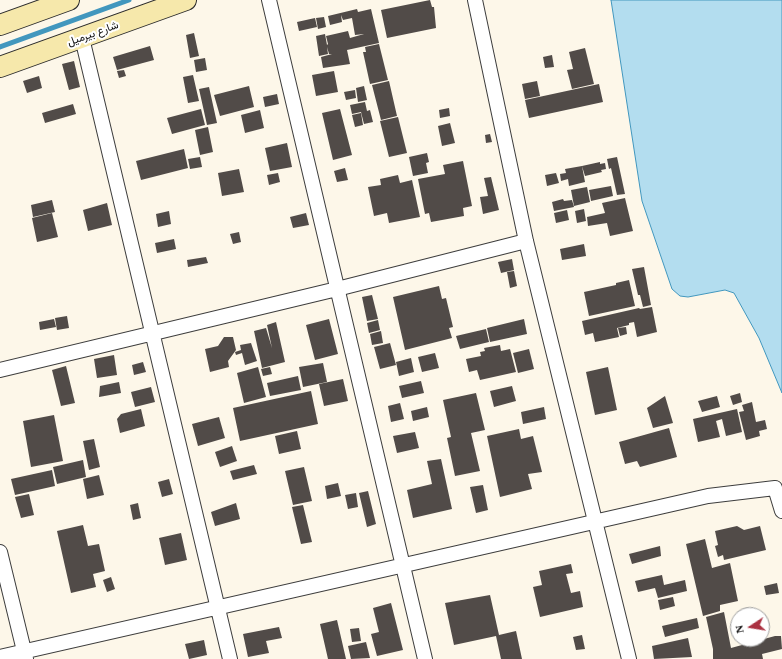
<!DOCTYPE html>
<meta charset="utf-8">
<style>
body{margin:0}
#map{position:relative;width:782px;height:659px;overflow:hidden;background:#fdf7e9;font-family:"Times New Roman",serif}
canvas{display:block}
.north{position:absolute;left:730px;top:607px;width:40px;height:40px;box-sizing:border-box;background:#fff;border:1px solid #9d9d9d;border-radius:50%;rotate:258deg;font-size:11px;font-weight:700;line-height:16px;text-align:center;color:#0a0a0a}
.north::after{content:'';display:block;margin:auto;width:14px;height:18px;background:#ab3141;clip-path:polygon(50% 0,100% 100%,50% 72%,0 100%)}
</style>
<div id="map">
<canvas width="782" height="659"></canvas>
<div class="north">N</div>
</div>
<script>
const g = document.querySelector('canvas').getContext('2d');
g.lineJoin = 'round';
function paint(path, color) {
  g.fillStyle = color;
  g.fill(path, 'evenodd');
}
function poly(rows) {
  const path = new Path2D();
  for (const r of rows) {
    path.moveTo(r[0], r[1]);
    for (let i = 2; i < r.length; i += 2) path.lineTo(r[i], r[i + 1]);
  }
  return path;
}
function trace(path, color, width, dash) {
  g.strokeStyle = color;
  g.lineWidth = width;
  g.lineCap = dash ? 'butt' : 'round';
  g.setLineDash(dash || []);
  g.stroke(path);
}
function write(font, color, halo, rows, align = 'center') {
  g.font = font + ' "Times New Roman",Vazirmatn,serif';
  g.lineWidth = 4;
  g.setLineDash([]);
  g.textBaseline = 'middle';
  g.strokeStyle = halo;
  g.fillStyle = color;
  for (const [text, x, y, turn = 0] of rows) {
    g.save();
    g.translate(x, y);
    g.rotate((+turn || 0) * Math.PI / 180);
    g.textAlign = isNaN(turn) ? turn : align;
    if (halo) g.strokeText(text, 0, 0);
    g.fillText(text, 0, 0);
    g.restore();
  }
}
const water = poly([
 [611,0,782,0,782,393,759,338,734,293,725,290,688,297,680,296,672,289,642,201,611,0]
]);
paint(water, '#b3ddef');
trace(water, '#4297be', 1);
trace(poly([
 [0,47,129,0]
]), '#4297be', 5);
paint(poly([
 [430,0,432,7,434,7,436,28,387,38,381,10],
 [357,9,358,12,371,9,379,43,347,50,350,64,323,68,321,57,332,54,329,54,327,47,328,54,319,56,316,36,325,34,327,45,328,44,326,36,348,31,350,38,364,34,355,35,352,18,343,20,341,15,342,22,330,25,328,16],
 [324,17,326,27,318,29,316,18],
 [315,18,317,27,299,31,297,22],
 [194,33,199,56,190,58,186,35],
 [379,44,388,80,370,84,363,52,366,52,365,47],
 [150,46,154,60,117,70,113,57],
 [585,48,594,84,572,89,567,70,573,69,569,52],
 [552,55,554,67,545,68,543,57],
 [205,58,207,70,196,72,194,60],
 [74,61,80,87,69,90,62,64],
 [124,70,126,76,119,78,117,71],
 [334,71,338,92,316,96,312,75],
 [193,75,199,101,188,103,183,77],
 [39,76,42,88,27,93,23,81],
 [389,81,397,116,381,120,372,85],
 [537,81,540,96,525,99,522,84],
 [599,84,603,102,529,118,525,100],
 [249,86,254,107,220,116,214,95],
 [364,86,367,100,358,102,356,88],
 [209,87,217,123,207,125,199,89],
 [355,90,356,98,346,100,344,92],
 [277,94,279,104,265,107,263,97],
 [365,102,367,111,370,110,373,122,364,124,361,112,352,114,350,105],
 [73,104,76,114,45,123,42,113],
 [449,108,450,116,440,118,439,110],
 [201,109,205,125,172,134,167,118],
 [340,109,352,155,333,160,322,113],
 [260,110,264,128,245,133,241,115],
 [361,113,363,125,355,127,352,115],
 [398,117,407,153,389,157,380,121],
 [450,123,455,143,442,146,438,126],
 [208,127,213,152,200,155,195,130],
 [490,134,492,142,486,143,485,135],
 [287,143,292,167,270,171,265,148],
 [184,149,188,168,141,180,136,161],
 [427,153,429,162,426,163,428,173,413,176,409,157],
 [200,157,202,167,190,169,188,159],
 [617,157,625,194,617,195,611,168,609,169,607,159],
 [463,161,472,206,463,208,464,216,431,222,429,213,425,214,418,179,445,174,443,165],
 [600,162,600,164,605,163,606,169,601,170,602,172,585,176,582,166],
 [582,166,585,182,569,186,568,179,561,181,560,174,566,173,565,169],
 [345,168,348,180,337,182,334,171],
 [239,169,244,192,222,196,218,173],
 [278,173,280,182,269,185,267,175],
 [556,173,559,183,547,186,545,175],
 [398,175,400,183,412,180,420,217,389,223,387,213,374,216,368,187,381,185,380,179],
 [491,177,499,210,483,214,480,197,488,196,484,178],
 [611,186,613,196,591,201,589,190],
 [587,187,590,202,574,206,571,190],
 [625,198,633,231,610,236,607,223,588,226,587,217,605,213,602,203],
 [563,199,564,201,572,200,574,207,554,211,552,202],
 [52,200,55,212,33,217,31,205],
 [107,203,112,225,88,231,83,210],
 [584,209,586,221,577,223,575,211],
 [567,210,569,220,556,223,554,213],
 [169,211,171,224,158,227,156,214],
 [52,213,58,237,37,242,32,218],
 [306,213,309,225,293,228,290,217],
 [239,232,241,242,233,244,230,234],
 [174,239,176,249,157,253,155,243],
 [584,244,586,256,562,260,560,249],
 [206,257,208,263,188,267,187,260],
 [512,259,514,270,501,273,498,262],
 [644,267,651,305,643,307,640,295,638,295,632,269],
 [514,271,517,286,510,288,507,272],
 [629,280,635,306,589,316,584,292,616,285,616,283],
 [439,286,442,299,446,298,453,327,449,328,452,338,405,350,393,297],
 [372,295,378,319,367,321,362,297],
 [652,307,657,332,637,337,634,322,629,323,629,325,617,328,619,337,595,342,593,333,585,335,582,321,639,308,640,309],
 [67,316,69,328,57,330,55,318],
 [54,319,56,327,40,330,39,322],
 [329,319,338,354,315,360,306,325],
 [524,319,527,334,490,342,487,328],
 [378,320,380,330,369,333,367,323],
 [276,322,285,362,262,368,254,331,266,328,272,348,267,325],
 [626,327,627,334,620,336,618,328],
 [486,329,489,342,460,349,456,336],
 [381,331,383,343,372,345,370,334],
 [224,337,233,337,236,350,228,361,229,367,210,372,205,349,218,346],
 [251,343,257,361,245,365,242,353,236,355,235,352,241,350,240,345],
 [390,343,396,365,380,369,374,347],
 [500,345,501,351,510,349,516,372,480,380,477,370,469,372,466,359,481,356,480,352,485,351,484,348],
 [529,349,534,369,518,373,513,353],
 [435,353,439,368,422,372,418,357],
 [114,355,117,375,97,378,94,359],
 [411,358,414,372,399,376,396,362],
 [143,362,146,372,134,375,132,365],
 [323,363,327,382,303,387,299,367],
 [66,366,75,403,61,406,52,370],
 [258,367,266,397,244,403,237,373],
 [270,367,272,374,263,376,261,369],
 [608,367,617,410,595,415,586,372],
 [298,376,301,390,270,396,267,383],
 [343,379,348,401,324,406,319,384],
 [421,381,424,393,402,398,399,386],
 [119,382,121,393,99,397,100,386],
 [512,386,516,401,494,407,490,391],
 [151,387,155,402,135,407,131,392],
 [311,391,318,424,240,441,233,408],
 [476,393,485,430,471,433,480,471,455,476,447,438,451,437,443,400],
 [740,393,742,402,733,405,730,396],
 [665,396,673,423,653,428,647,408],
 [717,396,720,407,702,412,698,401],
 [752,402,756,422,765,420,767,429,759,431,760,436,746,440,739,412,744,411,742,405],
 [400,403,404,419,391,422,388,406],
 [427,407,429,417,413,421,411,411],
 [544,407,546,419,523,424,521,412],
 [141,409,145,426,120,433,117,419,121,414],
 [737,409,742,432,726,436,722,419,716,421,720,437,698,442,693,419],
 [54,415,63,461,31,467,23,421],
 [219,417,225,438,198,446,192,424],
 [669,428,677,457,640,467,637,461,625,464,619,442],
 [519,429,521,439,533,436,542,472,528,474,532,489,500,497,487,436],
 [297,431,301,449,279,454,275,436],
 [415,432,419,448,397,453,393,436],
 [94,439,100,467,89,470,83,441],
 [232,446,237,461,220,467,215,452],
 [441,459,452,509,413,518,407,490,432,484,427,461],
 [83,460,86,477,57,484,53,467],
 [254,465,257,474,233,480,230,471],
 [304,467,312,501,293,505,285,471],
 [52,470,55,486,15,495,11,479],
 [99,475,104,495,87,499,83,479],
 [169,479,173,494,162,497,158,482],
 [338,483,341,496,327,499,325,486],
 [483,485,488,510,476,513,470,487],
 [368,491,376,524,367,527,359,493],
 [356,493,358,507,348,509,345,495],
 [29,494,34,515,21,518,15,497],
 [138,503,141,518,133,520,130,505],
 [236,503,240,519,215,526,211,512],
 [303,505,312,542,301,544,292,507],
 [83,525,88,546,99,544,105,571,93,574,96,587,71,593,57,531],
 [737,526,744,530,760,526,766,550,724,560,723,555,718,557,715,546,718,545,715,531],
 [181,533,187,560,165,565,159,538],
 [705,539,712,568,730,563,738,601,720,605,720,611,703,616,686,544],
 [660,546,661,556,632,564,629,554],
 [571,564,573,573,566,574,571,593,580,591,583,607,540,617,533,587,542,585,539,571],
 [662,575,664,585,685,580,687,591,658,598,655,588,638,592,635,581],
 [111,577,115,589,107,592,103,580],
 [777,583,779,593,766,595,764,586],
 [490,595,499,635,516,631,522,659,501,659,496,636,454,645,445,603],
 [673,597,675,606,660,610,658,600],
 [391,603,403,650,377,656,371,634,379,632,373,608],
 [724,612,731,648,775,636,781,636,782,649,762,654,763,659,713,659,713,649,706,617],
 [697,618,699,628,665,637,662,626],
 [337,620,346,659,328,659,320,624],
 [279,627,282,638,266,641,269,653,248,657,243,634],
 [359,628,361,641,352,642,350,629],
 [582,635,585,649,576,650,573,637],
 [688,638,692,657,654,659,652,646],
 [204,640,207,655,189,659,185,644],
 [366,642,370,658,351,659,348,646]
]), '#514b48');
const street = poly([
 [269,0,425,659],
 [475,0,526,241,629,659],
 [82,38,230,659],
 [0,370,337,289,526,241],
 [0,552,26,659],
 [0,657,708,496,775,488,782,511]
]);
const secondary = poly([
 [0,25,69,0],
 [0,67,186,0]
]);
trace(street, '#3d3d3d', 16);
trace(secondary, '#2c2c2c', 22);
trace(street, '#fff', 14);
trace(secondary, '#f6e8ab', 20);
write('11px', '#0a0a0a', '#fff', [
 ["شارع بيرميل",93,34,-20]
]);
</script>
